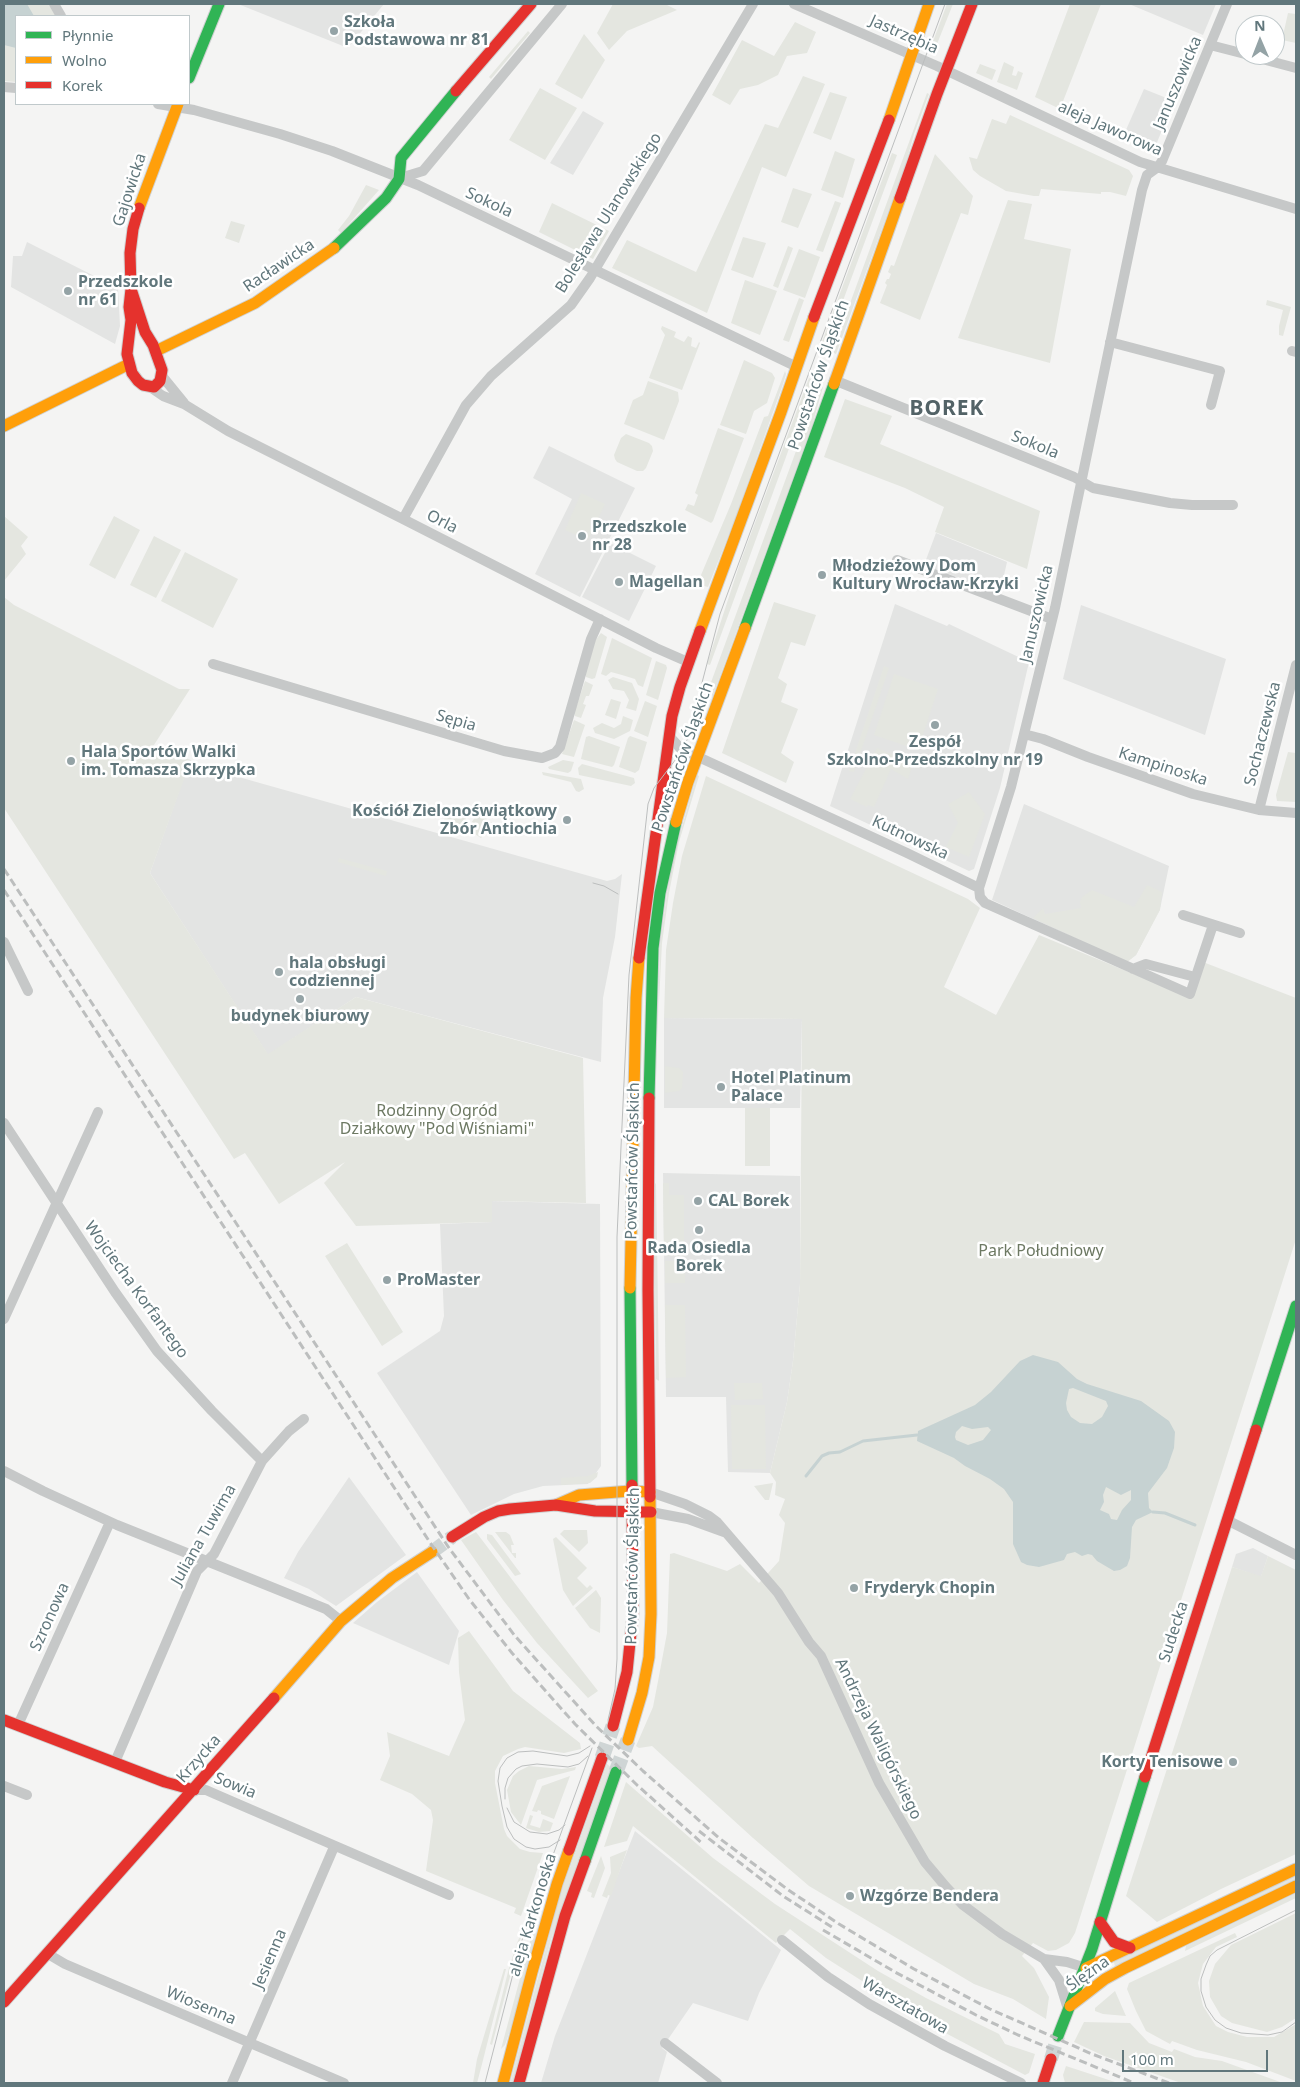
<!DOCTYPE html>
<meta charset="utf-8">
<style>
body{margin:0}
#map{position:relative;width:1300px;height:2087px;overflow:hidden;background:#f4f4f3;font-family:"Noto Sans",sans-serif}
canvas{display:block}
.frame{position:absolute;inset:0;border:5px solid #61777c;pointer-events:none}
.legend{position:absolute;left:15px;top:15px;width:175px;height:90px;box-sizing:border-box;background:#fff;border:1px solid #c0c9cb;margin:0;padding:6px 9px;list-style:none;font-size:15px;color:#61777c}
.legend li{display:flex;align-items:center;gap:10px;height:25px}
.legend b{width:25px;border:1px solid #c0c9cb}
.north{position:absolute;left:1235px;top:15px;width:50px;height:50px;box-sizing:border-box;background:#fff;border:1px solid #c0c9cb;border-radius:50%;rotate:359deg;font-size:14px;font-weight:700;line-height:20px;text-align:center;color:#61777c}
.north::after{content:'';display:block;margin:auto;width:18px;height:22px;background:#94a3a6;clip-path:polygon(50% 0,100% 100%,50% 72%,0 100%)}
.scale{position:absolute;left:1122px;top:2050px;width:146px;height:22px;box-sizing:border-box;border:2px solid #61777c;border-top:0;padding-left:6px;font-size:15px;line-height:18px;white-space:nowrap;color:#61777c;-webkit-text-stroke:4px #fff;paint-order:stroke}
</style>
<div id="map">
<canvas width="1300" height="2087"></canvas>
<div class="frame"></div>
<ul class="legend">
<li><b style="height:6px;background:#30b455"></b>Płynnie</li>
<li><b style="height:6px;background:#ff9f0a"></b>Wolno</li>
<li><b style="height:6px;background:#e5322d"></b>Korek</li>
</ul>
<div class="north">N</div>
<div class="scale">100 m</div>
</div>
<script>
const g = document.querySelector('canvas').getContext('2d');
g.lineJoin = 'round';
function paint(path, color) {
  g.fillStyle = color;
  g.fill(path, 'evenodd');
}
function poly(rows) {
  const path = new Path2D();
  for (const r of rows) {
    path.moveTo(r[0], r[1]);
    for (let i = 2; i < r.length; i += 2) path.lineTo(r[i], r[i + 1]);
  }
  return path;
}
function trace(path, color, width, dash) {
  g.strokeStyle = color;
  g.lineWidth = width;
  g.lineCap = dash ? 'butt' : 'round';
  g.setLineDash(dash || []);
  g.stroke(path);
}
function write(font, color, halo, rows, align = 'center') {
  g.font = font + ' "Noto Sans",sans-serif';
  g.lineWidth = 5;
  g.setLineDash([]);
  g.textBaseline = 'middle';
  g.strokeStyle = halo;
  g.fillStyle = color;
  for (const [text, x, y, turn = 0] of rows) {
    g.save();
    g.translate(x, y);
    g.rotate((+turn || 0) * Math.PI / 180);
    g.textAlign = isNaN(turn) ? turn : align;
    if (halo) g.strokeText(text, 0, 0);
    g.fillText(text, 0, 0);
    g.restore();
  }
}
paint(poly([
 [238,4,384,4,348,48],
 [1129,4,1216,4,1203,35],
 [1144,89,1174,101,1153,152,1151,152,1122,139],
 [583,111,604,123,573,175,550,163],
 [27,242,118,288,120,326,115,344,11,287,13,256,22,256],
 [549,446,635,488,580,597,535,574,572,499,533,478],
 [936,533,1007,562,1000,593,924,565],
 [610,543,656,566,629,621,582,597],
 [895,604,947,626,949,624,1029,662,1000,788,974,869,969,871,830,806],
 [1081,605,1226,659,1205,735,1063,679],
 [189,763,607,881,615,879,622,874,615,937,603,998,601,1062,356,997,268,1055,150,873],
 [1024,804,1169,866,1160,909,1136,955,1127,962,992,900],
 [664,1018,802,1019,800,1108,664,1108],
 [663,1173,800,1176,800,1284,793,1361,787,1402,770,1473,728,1472,726,1397,666,1397],
 [492,1201,600,1204,601,1466,588,1484,543,1486,514,1494,471,1515,377,1373,440,1331,444,1316,440,1224,492,1222],
 [349,1477,406,1555,336,1606,309,1589,284,1578,298,1552],
 [1253,1548,1268,1556,1261,1577,1232,1567,1236,1554],
 [417,1572,459,1631,449,1665,353,1623,377,1602],
 [635,1831,781,1950,759,1993,748,2021,693,2003,662,2048,667,2052,658,2083,541,2083,555,2036]
]), '#e3e4e3');
paint(poly([
 [4,4,48,4,56,16,16,16,16,82,4,81],
 [613,4,665,4,677,10,627,31,609,50,597,33],
 [947,4,953,4,937,44,934,45,932,44],
 [1070,4,1101,4,1060,109,1035,97],
 [1288,13,1296,14,1296,43,1282,40],
 [795,22,816,32,807,53,787,56,778,75,758,85,740,89,730,105,712,95,742,40,774,56],
 [528,31,530,33,491,79,489,77],
 [584,34,605,60,582,99,555,84],
 [1004,62,1014,67,1012,75,1016,76,1018,71,1023,73,1017,90,997,82],
 [980,64,996,70,992,80,976,73],
 [803,76,825,84,786,177,762,167,707,313,612,268,627,240,696,272,765,124,778,128],
 [540,88,577,108,545,160,509,140],
 [830,92,847,97,831,140,813,133],
 [927,93,929,94,914,134,906,163,836,354,832,352,838,336],
 [1010,115,1129,170,1133,176,1126,196,1110,192,1101,192,1101,194,1041,189,1039,196,1034,196,1006,191,980,176,973,170,969,157,977,159,992,119,1006,124],
 [835,151,855,159,843,198,821,190],
 [892,153,897,155,824,352,819,350],
 [935,154,973,196,968,215,961,213,920,320,880,303,887,285,885,283,887,279,889,279,891,274,888,272,891,265,894,266],
 [366,185,379,190,341,233,338,230,349,216],
 [793,188,812,194,798,228,781,222],
 [1008,200,1032,204,1024,239,1071,249,1050,363,958,338],
 [835,201,841,203,823,252,816,250],
 [552,203,609,231,593,259,539,232],
 [231,221,245,225,239,243,225,238],
 [743,237,766,243,753,278,731,270],
 [788,246,793,248,778,288,773,286],
 [799,249,820,257,805,298,783,290],
 [745,280,777,291,760,335,731,323],
 [799,298,804,300,789,342,783,340],
 [1267,300,1291,307,1283,336,1279,335,1279,326,1283,310,1266,305],
 [662,326,676,332,674,337,684,342,688,336,692,338,691,346,696,348,699,342,700,343,682,390,649,378,665,335,661,329],
 [744,360,772,373,775,378,767,403,754,411,746,434,720,425],
 [785,371,786,374,783,384,735,519,708,587,704,586,701,575,731,504,764,417,768,416],
 [809,378,813,380,786,457,710,665,707,664,740,563],
 [648,381,678,392,679,401,664,440,624,424,633,400,643,395],
 [821,383,823,387,812,426,712,698,710,685],
 [845,399,892,416,880,444,1040,511,1027,569,935,532,944,507,905,488,824,457],
 [718,428,744,438,713,521,711,523,685,510,688,504,694,506,698,495,695,493],
 [626,434,649,443,652,446,653,451,646,468,643,471,637,471,617,462,615,459,614,455,621,438],
 [581,493,605,504,588,540,565,530],
 [4,516,28,537,21,546,26,554,4,581],
 [114,516,140,530,115,579,89,565],
 [154,536,181,550,156,598,130,585],
 [185,552,238,579,213,628,161,601],
 [4,597,14,605,179,689,190,689,152,748,191,760,150,873,268,1054,356,997,583,1058,586,1203,492,1201,492,1222,356,1226,324,1183,345,1162,279,1204,245,1153,234,1159,4,808],
 [774,602,816,615,805,646,791,642,778,678,787,684,781,702,798,709,781,753,794,762,786,783,722,753],
 [601,633,607,637,595,678,592,679,586,677,585,674,594,642],
 [612,638,652,658,643,687,638,685,635,679,622,675,611,672,606,676,601,674],
 [656,661,666,665,667,668,658,700,646,695],
 [884,666,889,668,854,772,849,771],
 [894,674,938,689,918,750,874,735],
 [613,677,632,683,639,699,636,711,626,708,629,700,624,691,613,689,608,680],
 [585,681,593,685,589,696,586,696,583,704,586,705,581,718,575,716,574,713],
 [611,699,621,702,616,719,605,715],
 [645,701,657,706,648,737,634,731],
 [623,716,633,720,630,731,614,739,595,733,593,728,602,723,614,728,621,724],
 [574,720,585,725,574,757,562,754],
 [589,736,620,747,614,765,612,767,581,759,586,737],
 [630,736,647,742,639,770,635,773,619,767,628,738],
 [877,748,913,763,908,779,891,769,874,807,868,805,867,807,850,799],
 [1288,752,1296,753,1296,802,1277,801,1276,795],
 [563,760,574,762,571,771,568,773,549,769,548,767],
 [582,764,634,778,635,783,631,786,579,775,578,768],
 [542,772,581,779,584,789,579,792,576,791,571,782,543,775],
 [697,775,699,776,679,842,669,893,662,943,658,1021,660,945,667,893,675,851],
 [706,776,968,899,980,908,944,987,996,1015,1039,935,1192,998,1203,962,1296,998,1296,1239,1075,1933,1069,1943,1056,1950,1048,1951,1033,1943,1022,1956,1034,1968,1049,1997,1046,2019,1013,1999,974,1984,809,1886,753,1838,652,1746,639,1748,636,1746,653,1707,659,1676,667,1633,670,1554,674,1553,727,1571,740,1564,759,1583,779,1561,785,1523,779,1515,785,1499,775,1495,776,1482,770,1473,787,1402,793,1361,800,1284,802,1019,664,1018,666,950,673,903,682,856],
 [969,792,985,814,969,857,946,847,958,823,948,804],
 [460,811,465,812,466,820,459,829,454,827,452,823,444,820,447,812,455,814],
 [478,813,492,823,481,838,467,829],
 [339,858,387,871,386,876,338,862],
 [1147,885,1162,892,1160,910,1136,955,1127,962,1033,918,1043,908,1045,914,1081,908,1080,902,1082,897,1092,890,1134,907],
 [665,1066,679,1068,683,1072,682,1088,679,1091,665,1093],
 [745,1108,770,1108,770,1166,745,1166],
 [656,1183,657,1238,659,1381,656,1379,654,1185],
 [663,1183,669,1183,669,1195,684,1195,684,1256,664,1256],
 [347,1243,403,1332,382,1346,325,1256],
 [665,1261,685,1261,685,1283,665,1283],
 [665,1305,685,1305,686,1377,666,1378],
 [734,1383,762,1383,763,1399,735,1400],
 [731,1405,765,1405,766,1469,732,1469],
 [598,1472,597,1477,590,1483,561,1485,561,1478,588,1476],
 [773,1483,769,1500,765,1500,754,1486],
 [564,1530,587,1530,588,1543,579,1552,560,1534],
 [476,1532,545,1623,598,1691,588,1698,537,1643,503,1600,461,1540],
 [495,1532,506,1532,510,1535,514,1545,511,1545,512,1553,516,1553,516,1558,515,1558],
 [487,1534,492,1535,521,1574,515,1576,487,1539],
 [556,1537,587,1568,577,1578,587,1588,590,1585,593,1588,573,1606,563,1590,553,1539],
 [1268,1556,1296,1570,1296,1854,1221,1889,1157,1922,1126,1896,1232,1567,1261,1576],
 [596,1590,601,1598,600,1633,590,1628,575,1608],
 [469,1631,513,1691,580,1743,581,1749,564,1753,525,1747,518,1749,503,1756,495,1771,495,1783,504,1829,507,1836,520,1849,530,1852,543,1853,521,1916,514,1913,516,1908,426,1871,433,1820,431,1810,412,1794,380,1780,390,1756,387,1732,449,1756,465,1720,459,1672,458,1638],
 [607,1764,612,1768,551,1940,513,2083,510,2083,560,1895],
 [529,1766,562,1769,576,1767,575,1770,537,1780,521,1825,511,1812,507,1790,513,1776,519,1771],
 [570,1776,554,1819,541,1814,541,1811,538,1810,537,1812,532,1811,542,1786],
 [626,1782,713,1858,775,1904,878,1971,926,1998,999,2034,1005,2044,1035,2054,1029,2073,1025,2075,936,2028,826,1958,790,1929,776,1943,633,1826,627,1841,604,1847],
 [530,1815,533,1816,530,1825,540,1828,543,1819,553,1823,550,1831,539,1832,526,1828],
 [627,1850,611,1896,608,1895,607,1898,602,1896,611,1873,610,1857],
 [601,1856,605,1868,594,1898,591,1897,592,1893,587,1891],
 [1296,1876,1296,1880,1115,1967,1114,1962],
 [1296,1893,1296,1898,1185,1951,1186,1946],
 [1296,1913,1296,2018,1282,2027,1267,2032,1232,2023,1221,2016,1210,1997,1209,1981,1215,1964,1231,1945],
 [524,1927,512,1969,492,2045,490,2044,509,1968,517,1943],
 [533,1930,536,1934,513,2022,505,2045,501,2049],
 [1235,1933,1237,1937,1216,1947,1203,1964,1198,1983,1203,2006,1216,2026,1228,2032,1247,2037,1274,2037,1296,2024,1296,2081,1246,2062,1197,2050,1172,2041,1170,2044,1146,2031,1136,2011,1127,1989,1129,1983],
 [504,1969,506,1969,481,2068,477,2083,473,2083,477,2059],
 [1115,1991,1126,2016,1103,2014,1095,2011,1095,2008],
 [1084,2022,1130,2023,1149,2043,1172,2052,1174,2049,1195,2057,1222,2061,1283,2083,1181,2083,1104,2056,1074,2042],
 [1066,2066,1118,2083,1065,2083,1063,2075]
]), '#e4e6e0');
paint(poly([
 [4,4,27,4,34,16,16,16,16,48,4,45],
 [1033,1355,1058,1362,1077,1379,1087,1384,1141,1401,1169,1421,1175,1432,1174,1448,1167,1468,1148,1493,1149,1508,1153,1512,1136,1520,1132,1527,1130,1558,1127,1566,1120,1570,1114,1571,1097,1561,1092,1555,1088,1554,1082,1556,1075,1552,1067,1554,1064,1560,1039,1567,1027,1565,1021,1562,1013,1544,1013,1502,1004,1489,990,1479,965,1466,954,1458,917,1441,918,1431,975,1405,991,1392,1020,1361],
 [1073,1388,1106,1401,1108,1406,1102,1417,1092,1424,1080,1423,1071,1417,1067,1410,1066,1403,1069,1389],
 [962,1426,972,1429,988,1427,991,1430,983,1440,968,1445,956,1440,955,1437,956,1432],
 [1106,1487,1121,1495,1131,1490,1131,1500,1122,1510,1117,1520,1111,1519,1109,1514,1100,1510,1104,1502,1103,1495]
]), '#c6d2d2');
trace(poly([
 [806,1476,822,1456,829,1453,840,1452,863,1441,917,1435],
 [1153,1512,1165,1513,1195,1525]
]), '#c6d2d2', 3);
trace(poly([
 [432,1552,452,1537],
 [1051,2059,1058,2036]
]), '#cfd5d5', 14, [14, 7]);
trace(poly([
 [602,1758,613,1726],
 [616,1772,628,1740]
]), '#cfd5d5', 15, [15, 8]);
const fast = poly([
 [189,78,219,4],
 [334,248,386,198,399,179,401,158,456,91],
 [745,628,834,384],
 [649,1098,653,948,660,893,676,822],
 [630,1288,632,1485],
 [1256,1430,1296,1306],
 [585,1861,616,1772],
 [1058,2036,1092,1949,1145,1777]
]);
const slow = poly([
 [889,120,929,4],
 [139,208,178,104],
 [156,351,255,303,334,248],
 [834,384,900,198],
 [4,426,129,364],
 [700,631,781,412,814,317],
 [676,822,688,782,745,628],
 [630,1288,636,998,639,958],
 [556,1505,579,1495,630,1491,650,1492],
 [274,1698,341,1621,392,1578,432,1552],
 [628,1740,642,1693,649,1657,651,1614,650,1497],
 [1086,1968,1296,1869],
 [1070,2006,1105,1979,1125,1968,1296,1886],
 [503,2083,532,1972,557,1884,569,1850]
]);
const jam = poly([
 [456,91,531,4],
 [900,198,937,94,972,4],
 [131,289,145,332,153,345,162,370,160,381,154,387,143,385,138,381,132,373,127,354,131,320,129,307,131,289,130,253,133,229,139,208],
 [814,317,889,120],
 [639,958,672,716,680,687,700,631],
 [649,1098,648,1290,650,1497],
 [452,1537,484,1517,498,1511,510,1509,556,1505,595,1511,651,1512],
 [4,1720,165,1782,194,1790],
 [613,1726,627,1672,633,1613,632,1485],
 [1145,1777,1256,1430],
 [569,1850,602,1758],
 [1100,1922,1114,1942,1130,1948],
 [4,2002,274,1698],
 [519,2083,565,1916,585,1861],
 [1043,2083,1051,2059]
]);
trace(fast, '#cfd1d1', 13);
trace(slow, '#cfd1d1', 13);
trace(jam, '#cfd1d1', 13);
trace(poly([
 [54,4,61,16],
 [794,4,937,66,1140,162,1296,209],
 [1210,45,1245,54],
 [1247,55,1296,68],
 [4,87,16,88],
 [158,104,194,110,280,134,332,151,418,185,795,366],
 [400,178,423,171,562,4],
 [1110,342,1220,371,1211,405],
 [1292,351,1296,352],
 [162,376,184,403],
 [834,380,1074,477,1093,488,1170,503,1192,505,1233,505],
 [150,387,163,396,184,404,228,431,403,519,656,648,688,662],
 [403,519,466,405,491,376,571,305,590,278,753,4],
 [897,560,1052,619],
 [213,664,504,751,542,758,555,753,560,747,591,639,600,619],
 [1024,734,1043,739,1088,757,1193,794,1259,810,1296,813],
 [669,736,681,749,907,853,979,888],
 [1259,810,1296,665],
 [1183,915,1240,933],
 [1213,925,1190,994,985,903,980,897,979,888,1011,787,1055,608,1142,190,1147,175,1158,167,1162,161,1227,4],
 [4,942,28,991],
 [1133,969,1146,964,1195,977],
 [4,1123,115,1292,157,1351,212,1411,262,1461],
 [4,1319,98,1112],
 [4,1471,43,1491,117,1525,326,1609,341,1621],
 [650,1492,685,1504,709,1516,717,1522,778,1593,809,1642,821,1656,879,1783,925,1862,946,1887,963,1905,1002,1934,1044,1959,1059,1980,1068,2009],
 [651,1512,688,1519,724,1532],
 [1227,1520,1296,1555],
 [18,1725,110,1522],
 [115,1762,197,1571,214,1554,262,1461,289,1431,304,1419],
 [4,1786,27,1795],
 [194,1790,206,1790,215,1794,449,1895],
 [782,1940,828,1977,869,2004,945,2046,1021,2083],
 [48,1954,65,1964,344,2083],
 [1044,1959,1067,1962,1086,1968],
 [665,2043,717,2083],
 [232,2083,334,1847]
]), '#c6c8c8', 10);
trace(fast, '#30b455', 11);
trace(slow, '#ff9f0a', 11);
trace(jam, '#e5322d', 11);
trace(poly([
 [593,883,604,886,618,894],
 [608,1720,615,1689,617,1659,617,1237,621,1147,629,975,648,804,654,788,676,759,687,740,720,614,945,4],
 [505,1799,505,1788,508,1778,516,1769,522,1766,537,1764,568,1767,579,1764,588,1756],
 [507,1808,514,1822,530,1832,547,1834,559,1830,565,1825],
 [560,1840,549,1847,535,1849,526,1847,514,1839,507,1827,502,1806,498,1781,500,1768,507,1758,518,1752,533,1751,567,1756,579,1753,590,1746],
 [1296,1910,1217,1950,1210,1956,1206,1965,1201,1979,1201,1991,1206,2007,1215,2020,1226,2028,1241,2033,1268,2035,1282,2032,1296,2022],
 [485,2083,521,1943,592,1748]
]), '#bcbebe', 1);
trace(poly([
 [4,869,449,1548,515,1636,596,1726,643,1771,719,1838,787,1889,839,1924,914,1969,990,2009,1092,2054,1169,2083],
 [4,890,431,1544,469,1599,512,1653,575,1724,637,1785,703,1844],
 [699,1831,783,1896,835,1929],
 [823,1930,895,1972,976,2015,1018,2035,1134,2083]
]), '#bcbebe', 3, [8, 4]);
for (const [x, y, r, color] of [
 [334,31,5,"#94a3a6"],
 [68,291,5,"#94a3a6"],
 [582,536,5,"#94a3a6"],
 [822,575,5,"#94a3a6"],
 [619,582,5,"#94a3a6"],
 [935,725,5,"#94a3a6"],
 [71,761,5,"#94a3a6"],
 [567,820,5,"#94a3a6"],
 [279,972,5,"#94a3a6"],
 [300,999,5,"#94a3a6"],
 [721,1087,5,"#94a3a6"],
 [698,1201,5,"#94a3a6"],
 [699,1230,5,"#94a3a6"],
 [387,1280,5,"#94a3a6"],
 [854,1588,5,"#94a3a6"],
 [1233,1762,5,"#94a3a6"],
 [850,1896,5,"#94a3a6"]
]) {
  const dot = new Path2D();
  dot.arc(x, y, r, 0, 2 * Math.PI);
  g.fillStyle = color;
  g.fill(dot);
  trace(dot, '#fff', 2);
}
write('bold 16px', '#61777c', '#fff', [
 ["Szkoła",344,22],
 ["Podstawowa nr 81",344,40],
 ["Przedszkole",78,282],
 ["nr 61",78,300],
 ["Przedszkole",592,527],
 ["nr 28",592,545],
 ["Młodzieżowy Dom",832,566],
 ["Kultury Wrocław-Krzyki",832,584],
 ["Magellan",629,582],
 ["Zespół",935,742,"center"],
 ["Szkolno-Przedszkolny nr 19",935,760,"center"],
 ["Hala Sportów Walki",81,752],
 ["im. Tomasza Skrzypka",81,770],
 ["Kościół Zielonoświątkowy",557,811,"right"],
 ["Zbór Antiochia",557,829,"right"],
 ["hala obsługi",289,963],
 ["codziennej",289,981],
 ["budynek biurowy",300,1016,"center"],
 ["Hotel Platinum",731,1078],
 ["Palace",731,1096],
 ["CAL Borek",708,1201],
 ["Rada Osiedla",699,1248,"center"],
 ["Borek",699,1266,"center"],
 ["ProMaster",397,1280],
 ["Fryderyk Chopin",864,1588],
 ["Korty Tenisowe",1223,1762,"right"],
 ["Wzgórze Bendera",860,1896]
], 'left');
write('16px', '#61777c', '#fff', [
 ["Jastrzębia",904,35,24],
 ["Januszowicka",1178,83,-67],
 ["aleja Jaworowa",1110,129,24],
 ["Gajowicka",130,190,-72],
 ["Sokola",489,203,25],
 ["Bolesława Ulanowskiego",609,213,-58],
 ["Racławicka",279,266,-34],
 ["Powstańców Śląskich",819,375,-71],
 ["Sokola",1035,445,22],
 ["Orla",442,522,27],
 ["Januszowicka",1037,614,-77],
 ["Sępia",456,721,16],
 ["Sochaczewska",1263,734,-76],
 ["Powstańców Śląskich",683,757,-71],
 ["Kampinoska",1163,767,18],
 ["Kutnowska",910,838,25],
 ["Powstańców Śląskich",633,1161,-89],
 ["Wojciecha Korfantego",136,1290,54],
 ["Juliana Tuwima",204,1535,-60],
 ["Powstańców Śląskich",633,1566,-89],
 ["Szronowa",50,1617,-66],
 ["Sudecka",1174,1632,-72],
 ["Andrzeja Waligórskiego",878,1739,64],
 ["Krzycka",199,1759,-49],
 ["Sowia",235,1786,22],
 ["aleja Karkonoska",533,1915,-73],
 ["Jesienna",270,1959,-67],
 ["Ślężna",1088,1974,-35],
 ["Wiosenna",201,2006,23],
 ["Warsztatowa",905,2006,30]
]);
write('16px', '#6d7963', '#fff', [
 ["Rodzinny Ogród",437,1111],
 ["Działkowy \"Pod Wiśniami\"",437,1129],
 ["Park Południowy",1041,1251]
]);
g.letterSpacing = '1px';
write('bold 21px', '#536367', '#fff', [
 ["BOREK",947,409]
]);
g.letterSpacing = '0px';
</script>
